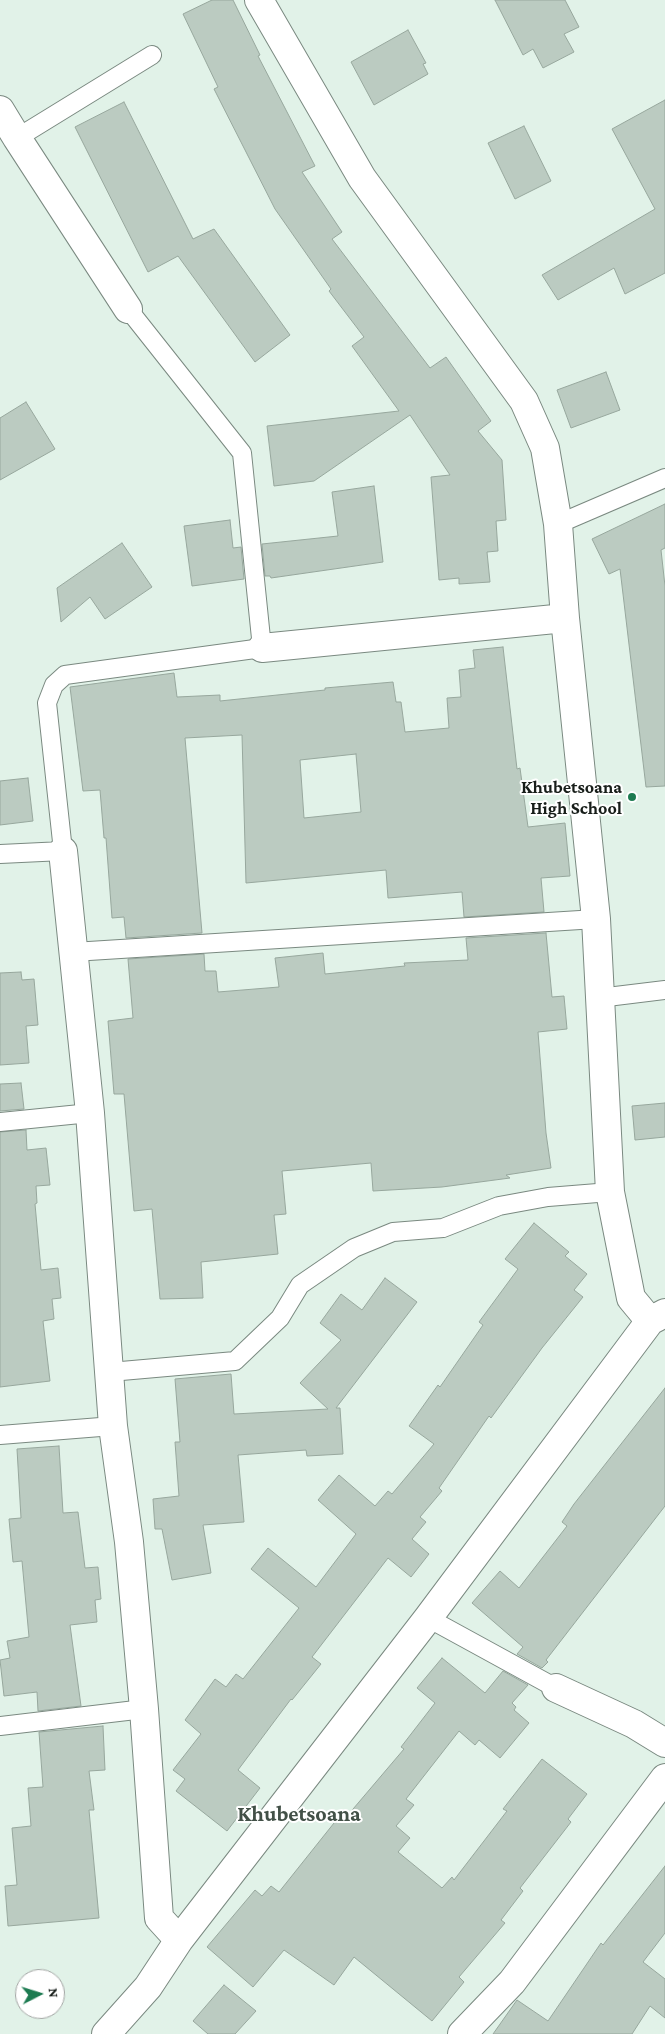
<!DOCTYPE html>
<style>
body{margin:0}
#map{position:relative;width:665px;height:2034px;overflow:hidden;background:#e1f2e8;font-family:"Crimson Pro",serif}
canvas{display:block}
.north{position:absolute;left:15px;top:1969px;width:50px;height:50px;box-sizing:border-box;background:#fff;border:1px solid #a2a5a3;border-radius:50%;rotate:85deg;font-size:14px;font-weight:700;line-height:20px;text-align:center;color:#171d19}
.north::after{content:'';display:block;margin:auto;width:18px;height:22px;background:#1d7b51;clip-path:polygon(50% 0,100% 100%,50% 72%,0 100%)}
</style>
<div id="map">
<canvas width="665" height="2034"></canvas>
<div class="north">N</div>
</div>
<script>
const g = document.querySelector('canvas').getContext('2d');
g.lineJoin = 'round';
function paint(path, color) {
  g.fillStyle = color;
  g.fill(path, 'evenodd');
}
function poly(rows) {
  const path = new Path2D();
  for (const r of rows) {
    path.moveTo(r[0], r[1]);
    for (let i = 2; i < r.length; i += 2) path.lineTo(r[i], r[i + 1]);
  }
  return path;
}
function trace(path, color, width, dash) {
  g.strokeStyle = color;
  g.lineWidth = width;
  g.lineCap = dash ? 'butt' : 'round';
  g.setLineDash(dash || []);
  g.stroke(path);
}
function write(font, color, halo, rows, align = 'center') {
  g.font = font + ' "Crimson Pro",serif';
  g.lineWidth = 4;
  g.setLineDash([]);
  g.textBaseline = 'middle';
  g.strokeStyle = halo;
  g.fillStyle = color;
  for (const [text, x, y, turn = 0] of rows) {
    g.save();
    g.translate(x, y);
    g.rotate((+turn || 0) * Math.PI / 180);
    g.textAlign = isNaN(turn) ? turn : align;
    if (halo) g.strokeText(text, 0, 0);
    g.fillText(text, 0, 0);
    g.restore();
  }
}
const building = poly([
 [212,0,233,0,260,55,258,56,315,166,302,172,342,232,332,239,430,368,446,357,491,421,478,431,502,460,506,520,496,521,498,551,487,552,490,582,459,584,459,578,439,580,431,477,450,475,410,415,314,481,274,486,267,426,399,411,352,346,364,337,329,291,331,289,275,209,214,89,218,87,183,14,212,0],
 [495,0,565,0,579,27,564,34,574,52,543,68,533,49,523,55,495,0],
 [408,30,426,63,423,64,428,74,374,105,351,62,408,30],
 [665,100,665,273,625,294,614,268,558,300,542,275,655,209,612,129,665,100],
 [124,102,193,239,214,229,290,335,255,362,178,256,148,272,75,127,124,102],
 [524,126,551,181,515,199,488,143,524,126],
 [606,372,620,410,571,428,557,390,606,372],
 [26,402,55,449,0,480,0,418,26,402],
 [374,486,383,562,271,578,270,576,265,576,262,544,338,536,332,492,374,486],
 [665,504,665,548,661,550,665,586,665,786,646,787,620,569,609,574,592,539,665,504],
 [230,520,233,548,241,547,244,579,192,586,184,526,230,520],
 [122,543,152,587,105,619,90,597,61,622,57,588,122,543],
 [503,647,517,769,520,768,528,827,565,823,570,876,541,878,544,912,464,917,462,892,388,898,386,870,246,883,242,735,185,738,202,933,126,938,124,917,112,918,106,838,104,838,100,790,83,791,70,687,174,673,177,697,220,695,220,701,325,690,325,688,393,682,396,702,401,702,405,732,449,728,447,698,461,697,459,670,475,668,473,650,503,647],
 [356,754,361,812,304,818,300,760,356,754],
 [28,778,33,821,0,825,0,781,28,778],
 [546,933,552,997,564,996,567,1029,538,1032,546,1133,551,1168,506,1175,510,1178,442,1187,373,1191,371,1163,282,1171,286,1214,274,1215,278,1254,201,1262,203,1298,160,1299,152,1209,134,1211,124,1094,114,1094,108,1021,133,1018,128,959,204,954,205,971,216,971,218,992,279,987,275,958,323,953,325,974,405,966,404,963,468,960,466,938,546,933],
 [21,972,22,980,34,979,38,1025,26,1026,29,1063,0,1065,0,973,21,972],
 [21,1083,24,1109,0,1111,0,1084,21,1083],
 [665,1103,665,1137,635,1140,632,1106,665,1103],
 [26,1130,27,1150,46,1148,50,1185,36,1186,37,1203,35,1204,41,1270,58,1268,61,1298,52,1299,54,1319,43,1321,50,1381,0,1387,0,1132,26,1130],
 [534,1223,569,1252,565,1256,587,1274,574,1290,583,1297,542,1348,491,1418,489,1416,439,1488,442,1491,420,1517,426,1522,412,1539,429,1554,411,1577,388,1558,312,1657,321,1664,292,1700,291,1699,238,1770,260,1788,227,1831,176,1791,185,1779,173,1770,201,1734,185,1720,215,1679,226,1687,236,1674,243,1679,299,1608,251,1569,268,1548,316,1587,356,1534,318,1500,339,1475,375,1506,388,1491,392,1494,434,1444,409,1426,438,1385,440,1387,483,1325,479,1322,518,1269,505,1259,534,1223],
 [385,1278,417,1302,336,1408,340,1408,343,1454,307,1456,306,1450,238,1455,244,1522,203,1525,211,1573,172,1580,162,1529,155,1529,153,1499,179,1496,175,1442,180,1442,175,1379,231,1374,234,1414,328,1409,300,1383,341,1340,320,1323,341,1294,362,1310,385,1278],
 [665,1388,665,1506,546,1660,548,1662,542,1668,517,1654,523,1647,472,1603,500,1571,519,1588,567,1526,562,1522,574,1504,665,1388],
 [59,1446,63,1513,78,1512,85,1568,98,1567,101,1599,95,1600,97,1622,70,1625,81,1706,38,1711,37,1692,4,1696,0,1660,10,1658,7,1641,29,1637,22,1561,13,1562,9,1519,21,1518,17,1449,59,1446],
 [442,1658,485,1693,503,1671,528,1685,512,1703,516,1707,514,1710,529,1723,500,1758,479,1740,475,1745,459,1731,406,1799,414,1805,396,1826,410,1838,398,1852,442,1888,452,1877,454,1880,507,1811,503,1809,542,1759,587,1794,568,1819,571,1822,520,1888,523,1891,501,1920,505,1923,459,1977,464,1982,432,2021,354,1957,334,1985,284,1950,253,1987,207,1947,255,1890,262,1896,271,1886,279,1892,338,1818,342,1822,404,1749,401,1747,435,1703,417,1688,442,1658],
 [103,1726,105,1770,89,1771,94,1810,89,1810,99,1918,8,1926,5,1886,17,1885,12,1828,31,1826,28,1788,43,1787,39,1732,103,1726],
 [665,1866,665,1933,643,1962,665,1979,665,2018,650,2006,632,2034,493,2034,517,2000,548,2021,601,1943,603,1945,665,1866],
 [224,1985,256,2011,235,2034,208,2034,193,2021,224,1985]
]);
paint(building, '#bbcbc1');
trace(building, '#97a79d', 1);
const service = poly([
 [17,138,152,55],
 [558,524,665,478],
 [0,854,63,851,47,703,54,685,65,675,262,648,242,453,128,309],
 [73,952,596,919],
 [599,998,665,990],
 [0,1122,90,1113],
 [110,1372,235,1361,280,1318,300,1285,354,1248,393,1232,443,1228,499,1206,548,1197,610,1192],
 [0,1435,113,1426],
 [428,1618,556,1688],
 [0,1726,144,1709]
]);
const minor = poly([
 [259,0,362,178,524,401,545,448,558,524,565,618,596,919,610,1192,631,1298,650,1321],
 [0,110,17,138,128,309],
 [262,648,565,618],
 [63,851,90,1113,113,1426,129,1542,144,1709,159,1918,179,1940],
 [556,1688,634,1724,665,1743],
 [106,2034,148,1987,179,1940,428,1618,650,1321,665,1313],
 [462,2034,512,1982,665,1778]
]);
trace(service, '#7a8980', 20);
trace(minor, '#7a8980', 30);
trace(service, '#fff', 18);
trace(minor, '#fff', 28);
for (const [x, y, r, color] of [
 [632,797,5,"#1d7b51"]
]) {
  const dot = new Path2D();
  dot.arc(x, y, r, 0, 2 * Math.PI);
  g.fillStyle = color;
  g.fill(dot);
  trace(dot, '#fff', 2);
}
write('bold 18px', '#171d19', '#fff', [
 ["Khubetsoana",622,787],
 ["High School",622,808]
], 'right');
write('bold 22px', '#425047', '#fff', [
 ["Khubetsoana",299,1814]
]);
</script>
